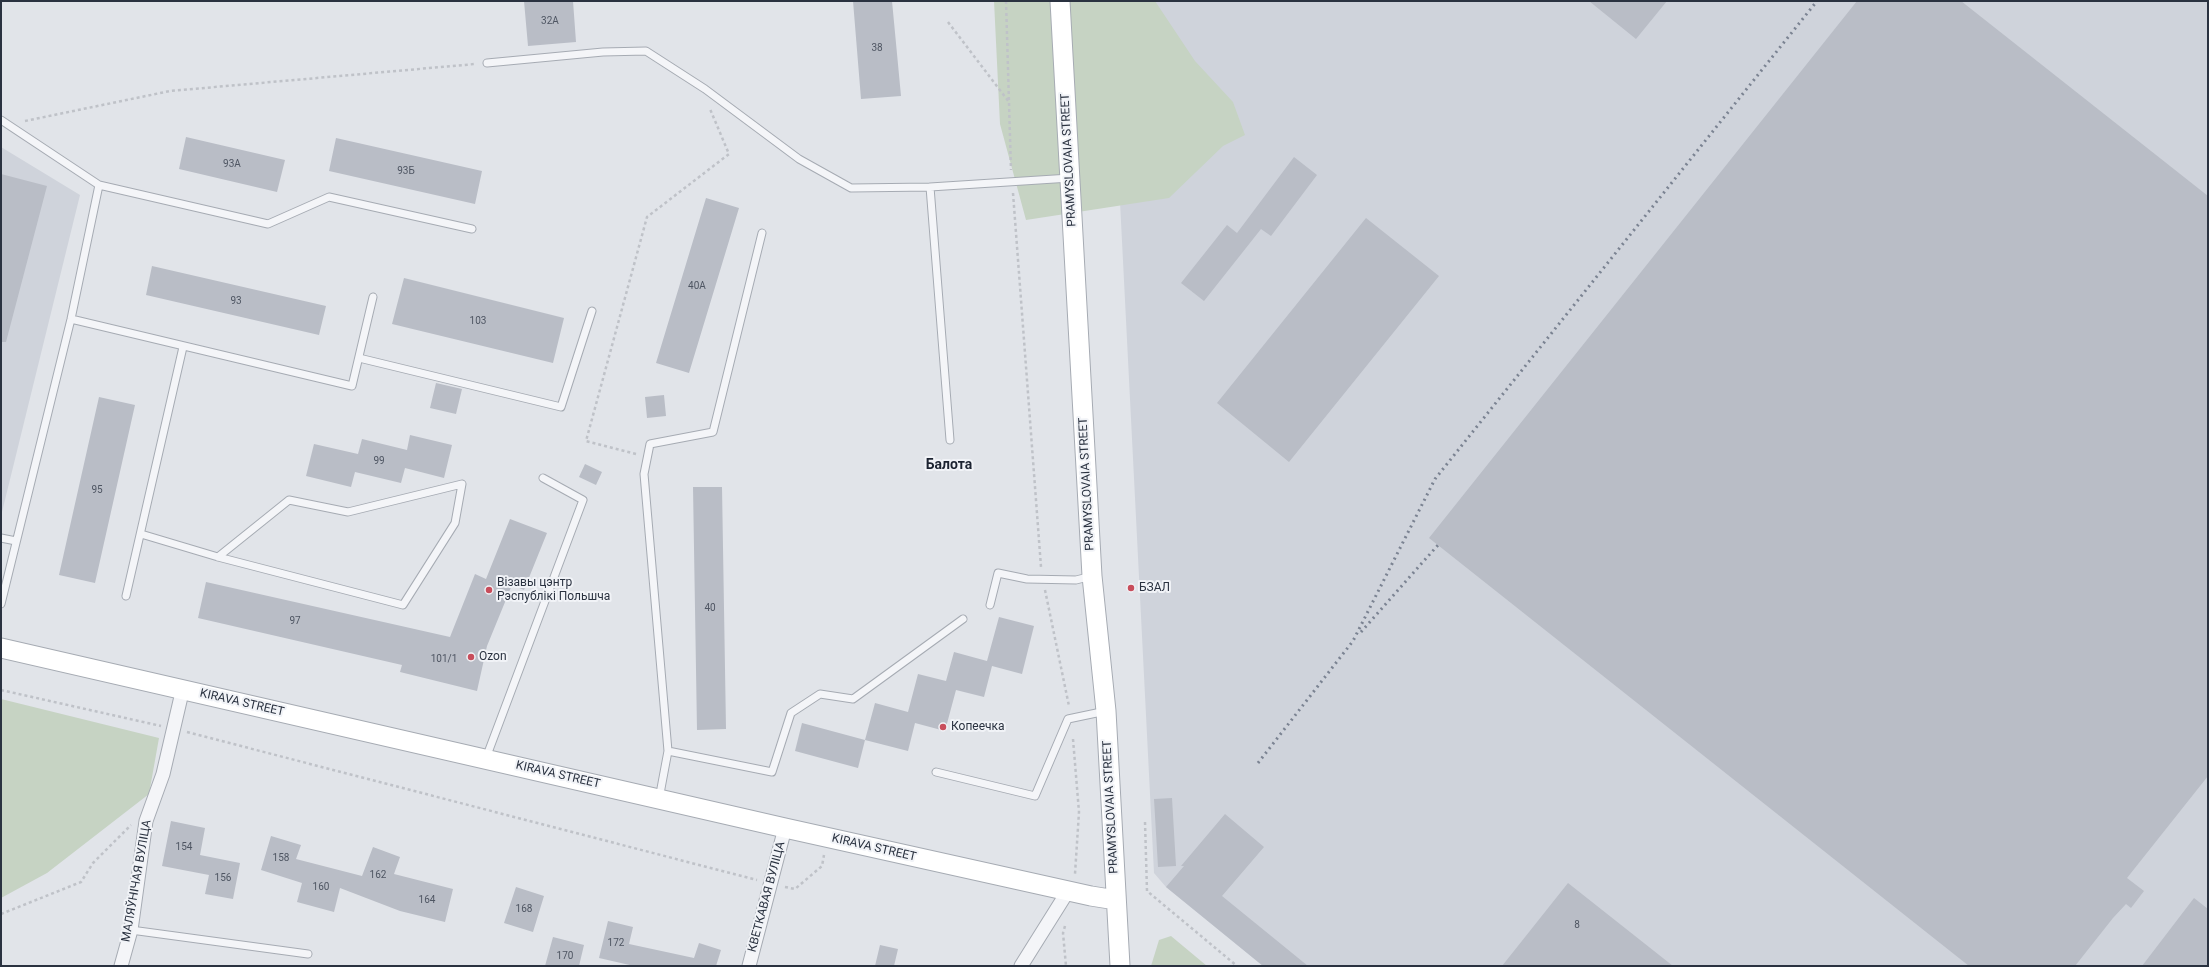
<!DOCTYPE html>
<meta charset="utf-8">
<style>
body{margin:0}
#map{position:relative;width:2209px;height:967px;overflow:hidden;background:#e1e4e9;font-family:Roboto,sans-serif}
canvas{display:block}
.frame{position:absolute;inset:0;border:2px solid #2a3240;pointer-events:none}
</style>
<div id="map">
<canvas width="2209" height="967"></canvas>
<div class="frame"></div>
</div>
<script>
const g = document.querySelector('canvas').getContext('2d');
g.lineJoin = 'round';
function paint(path, color) {
  g.fillStyle = color;
  g.fill(path, 'evenodd');
}
function poly(rows) {
  const path = new Path2D();
  for (const r of rows) {
    path.moveTo(r[0], r[1]);
    for (let i = 2; i < r.length; i += 2) path.lineTo(r[i], r[i + 1]);
  }
  return path;
}
function trace(path, color, width, dash) {
  g.strokeStyle = color;
  g.lineWidth = width;
  g.lineCap = dash ? 'butt' : 'round';
  g.setLineDash(dash || []);
  g.stroke(path);
}
function write(font, color, halo, rows, align = 'center') {
  g.font = font + ' Roboto,sans-serif';
  g.lineWidth = 4;
  g.setLineDash([]);
  g.textBaseline = 'middle';
  g.strokeStyle = halo;
  g.fillStyle = color;
  for (const [text, x, y, turn = 0] of rows) {
    g.save();
    g.translate(x, y);
    g.rotate((+turn || 0) * Math.PI / 180);
    g.textAlign = isNaN(turn) ? turn : align;
    if (halo) g.strokeText(text, 0, 0);
    g.fillText(text, 0, 0);
    g.restore();
  }
}
paint(poly([
 [1129,1,2208,1,2208,966,1263,966,1166,887,1154,873,1111,24],
 [1,147,80,195,1,516]
]), '#cfd3db');
paint(poly([
 [994,1,1155,1,1195,61,1233,102,1245,135,1223,146,1169,198,1026,220,1000,124],
 [1,699,159,738,149,794,47,873,1,898],
 [1171,936,1207,966,1151,966,1159,940]
]), '#c6d3c3');
paint(poly([
 [524,1,573,1,576,42,528,46],
 [853,1,892,1,901,96,861,99],
 [1589,1,1667,1,1636,39],
 [1857,1,1961,1,2208,196,2208,776,2127,878,2144,891,2131,908,2126,904,2113,918,2075,966,1969,966,1429,538],
 [186,137,285,160,277,192,179,169],
 [336,138,482,171,475,204,329,171],
 [1294,157,1317,175,1271,236,1261,229,1204,301,1181,283,1227,225,1237,233],
 [1,174,47,186,6,342,1,342],
 [706,198,739,208,689,373,656,363],
 [1366,218,1439,276,1289,462,1217,403],
 [152,266,326,306,319,335,146,295],
 [404,278,564,318,553,363,392,324],
 [436,383,462,389,456,414,430,408],
 [664,395,666,416,647,418,645,397],
 [99,397,135,405,95,583,59,575],
 [410,435,452,445,444,478,405,468,401,483,355,472,351,487,306,476,314,444,358,454,362,439,407,450],
 [585,464,602,472,596,485,579,477],
 [693,487,722,487,726,729,697,730],
 [510,519,547,533,524,590,512,585,487,646,477,691,400,672,402,665,198,618,206,582,450,637,475,574,486,579],
 [999,617,1034,626,1022,674,992,666,984,697,956,690,945,731,915,723,908,751,865,740,875,703,908,712,918,674,946,681,954,652,987,661],
 [802,723,865,740,858,768,795,751],
 [1172,798,1176,866,1158,867,1154,799],
 [1225,814,1264,847,1222,896,1308,966,1263,966,1166,887,1184,866,1181,866],
 [171,821,205,828,200,855,240,863,233,899,205,894,209,875,162,866],
 [271,836,301,845,296,859,362,876,373,847,400,857,394,874,453,889,445,922,400,911,340,888,334,912,297,902,302,883,261,870],
 [1568,883,1673,966,1502,966],
 [516,887,544,896,533,932,504,923],
 [2194,898,2208,909,2208,966,2142,966],
 [608,921,633,927,629,944,694,958,699,943,721,950,716,966,634,966,599,958],
 [553,937,584,945,579,966,545,966],
 [880,945,898,949,894,966,875,966]
]), '#b9bdc6');
const service = poly([
 [487,63,603,52,646,51,705,89,799,159,851,188,930,187,1070,178],
 [1,120,99,185],
 [930,187,950,440],
 [71,319,352,386,373,297],
 [359,358,561,407,592,311],
 [141,534,218,557,403,605,455,523,462,484,348,512,289,500,218,557],
 [1,538,16,541],
 [126,596,183,347],
 [1,604,71,319,99,185,268,224,329,197,472,229],
 [990,605,998,573,1027,579,1076,580,1092,576],
 [668,751,772,772,791,713,820,694,853,699,963,619],
 [486,758,583,500,543,478],
 [936,772,1035,796,1068,719,1106,711],
 [659,799,668,751,644,474,650,444,713,432,762,233],
 [131,930,308,954]
]);
const minor = poly([
 [121,966,131,930,146,821,163,774,183,688],
 [749,966,785,828],
 [1021,966,1068,891]
]);
const secondary = poly([
 [1060,1,1092,576,1106,711,1120,966],
 [1,648,785,828,1091,896,1116,900]
]);
trace(service, '#a6abb3', 9);
trace(minor, '#a6abb3', 15);
trace(secondary, '#a6abb3', 21);
trace(poly([
 [1006,1,1011,170],
 [948,22,1009,102],
 [25,121,170,91,475,64],
 [1013,193,1041,567],
 [636,454,586,441,647,217,729,154,710,109],
 [1045,590,1069,706],
 [1,690,161,726],
 [187,732,757,880],
 [1073,739,1079,812,1075,874],
 [1145,822,1147,891,1237,966],
 [785,887,795,889,822,866,824,855],
 [1,914,81,882,93,863,131,825],
 [1065,926,1063,933,1066,966]
]), '#bfc2c8', 2.5, [3, 3]);
trace(service, '#f4f5f8', 7);
trace(minor, '#f4f5f8', 13);
trace(secondary, '#fff', 19);
trace(poly([
 [1361,632,1438,545],
 [1258,763,1353,641,1435,479,1817,1]
]), '#7b8392', 3, [2, 4]);
for (const [x, y, r, color] of [
 [1131,588,4,"#c84d5b"],
 [489,590,4,"#c84d5b"],
 [471,657,4,"#c84d5b"],
 [943,727,4,"#c84d5b"]
]) {
  const dot = new Path2D();
  dot.arc(x, y, r, 0, 2 * Math.PI);
  g.fillStyle = color;
  g.fill(dot);
  trace(dot, '#f1f3f7', 1.5);
}
write('10px', '#4e5562', null, [
 ["32А",550,21],
 ["38",877,48],
 ["93А",232,164],
 ["93Б",406,171],
 ["40А",697,286],
 ["93",236,301],
 ["103",478,321],
 ["99",379,461],
 ["95",97,490],
 ["40",710,608],
 ["97",295,621],
 ["101/1",444,659],
 ["154",184,847],
 ["158",281,858],
 ["162",378,875],
 ["156",223,878],
 ["160",321,887],
 ["164",427,900],
 ["168",524,909],
 ["8",1577,925],
 ["172",616,943],
 ["170",565,956]
]);
write('12px', '#2a3240', '#f1f3f7', [
 ["PRAMYSLOVAIA STREET",1069,160,-93],
 ["PRAMYSLOVAIA STREET",1087,484,-93],
 ["KIRAVA STREET",242,703,13],
 ["KIRAVA STREET",558,775,13],
 ["PRAMYSLOVAIA STREET",1111,807,-93],
 ["KIRAVA STREET",874,848,13],
 ["МАЛЯЎНІЧАЯ ВУЛІЦА",137,881,-80],
 ["КВЕТКАВАЯ ВУЛІЦА",767,897,-75]
]);
write('12px', '#2a3240', '#f1f3f7', [
 ["Візавы цэнтр",497,583],
 ["Рэспублікі Польшча",497,597],
 ["БЗАЛ",1139,588],
 ["Ozon",479,657],
 ["Копеечка",951,727]
], 'left');
write('bold 14px', '#1c2331', '#f1f3f7', [
 ["Балота",949,465]
]);
</script>
